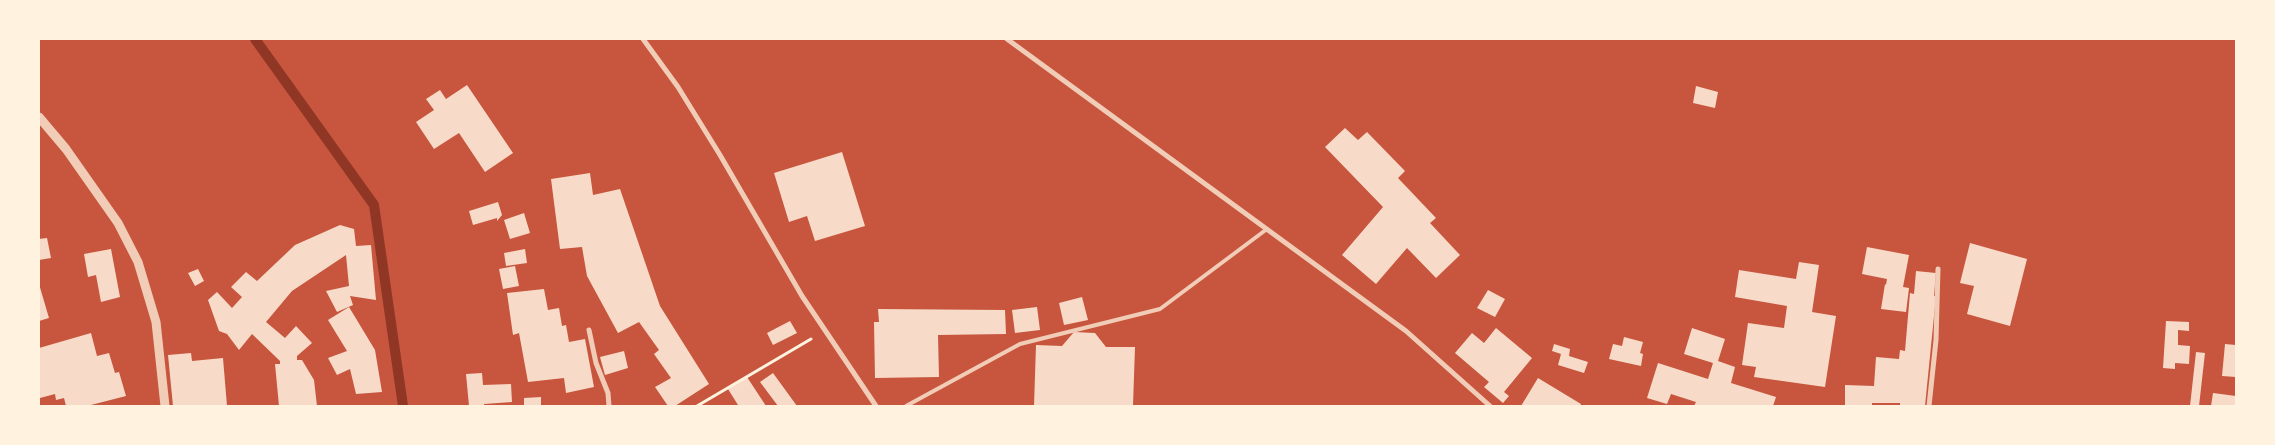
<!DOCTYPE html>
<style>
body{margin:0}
#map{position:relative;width:2275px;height:445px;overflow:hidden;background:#c8553d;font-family:Mulish,sans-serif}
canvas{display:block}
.frame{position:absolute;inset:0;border:40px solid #fff3e0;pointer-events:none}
</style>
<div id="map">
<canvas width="2275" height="445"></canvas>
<div class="frame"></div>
</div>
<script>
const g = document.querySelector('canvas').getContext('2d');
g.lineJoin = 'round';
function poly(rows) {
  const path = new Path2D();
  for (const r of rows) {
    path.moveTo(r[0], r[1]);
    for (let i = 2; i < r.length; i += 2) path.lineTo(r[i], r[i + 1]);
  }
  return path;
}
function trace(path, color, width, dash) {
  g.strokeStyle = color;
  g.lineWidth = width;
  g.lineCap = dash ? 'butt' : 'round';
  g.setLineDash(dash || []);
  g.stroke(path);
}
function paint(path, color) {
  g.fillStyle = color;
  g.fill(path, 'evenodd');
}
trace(poly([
 [255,39,374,205,403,406]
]), '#8f3625', 10);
paint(poly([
 [467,85,513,153,485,172,459,133,434,149,416,122,434,110,426,99,440,90,446,99],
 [1696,86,1718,92,1715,108,1693,103],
 [1345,128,1358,140,1367,132,1405,171,1398,178,1436,218,1430,223,1460,255,1436,278,1407,248,1376,284,1342,255,1383,207,1325,147],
 [842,152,865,226,815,241,807,216,789,222,774,173],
 [590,173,593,195,620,189,660,306,709,384,675,406,668,406,655,387,671,378,654,354,659,350,639,322,618,333,587,276,582,247,560,249,551,179],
 [498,202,502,215,497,221,497,218,473,225,469,211],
 [524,213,530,233,510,239,504,220],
 [340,225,354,229,356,246,371,245,376,300,350,296,353,305,337,312,326,291,349,286,346,255,292,291,266,322,285,338,296,326,312,343,297,356,297,360,302,360,314,380,317,406,279,406,275,364,280,364,280,361,252,334,239,350,227,334,219,331,208,300,217,292,232,308,242,297,231,287,246,272,257,281,295,245],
 [47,238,51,258,39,260,39,239],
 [1970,243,2027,259,2010,326,1967,314,1974,286,1960,283],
 [1867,247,1909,255,1903,287,1909,288,1906,312,1881,309,1885,284,1886,285,1887,279,1862,274],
 [111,249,120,297,101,302,96,275,88,277,84,254],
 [525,249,527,263,506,266,504,253],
 [1799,262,1819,265,1812,312,1836,316,1825,387,1754,377,1756,367,1742,365,1748,323,1784,328,1787,306,1735,297,1739,270,1796,279],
 [515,266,519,286,503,289,499,269],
 [198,269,204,281,195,286,188,273],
 [1916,271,1936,273,1934,296,1936,296,1925,406,1900,406,1900,403,1872,403,1872,406,1845,406,1845,385,1874,386,1876,357,1899,359,1900,350,1905,351,1910,293,1914,294],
 [39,284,49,318,39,321],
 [544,289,548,310,559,308,562,326,566,325,569,342,585,339,594,387,566,393,564,378,528,382,519,333,513,335,507,293],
 [1488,290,1505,299,1495,317,1477,308],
 [1082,297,1088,320,1064,325,1059,303],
 [349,307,375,350,382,392,356,394,350,369,337,375,328,358,347,351,328,320],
 [1037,307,1040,330,1015,333,1012,310],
 [878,309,1005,310,1006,334,938,335,939,377,875,378,874,322,879,322],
 [790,321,797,333,773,345,767,333],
 [2166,321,2189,322,2189,331,2178,330,2178,345,2190,346,2189,364,2175,363,2175,369,2163,368],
 [1496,328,1532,358,1504,392,1509,396,1503,403,1484,387,1489,382,1455,353,1472,333,1484,343],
 [1692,328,1725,339,1718,361,1735,367,1731,383,1776,397,1773,406,1694,406,1696,402,1671,394,1667,404,1647,398,1658,363,1708,379,1713,363,1684,354],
 [1074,332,1095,333,1106,347,1135,347,1133,406,1034,406,1036,345,1062,346],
 [91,333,97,356,109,353,115,373,119,372,126,396,87,406,66,406,64,398,56,400,55,394,40,398,39,348],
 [1624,337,1643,342,1640,353,1643,354,1641,366,1609,359,1613,344,1622,346],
 [1554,344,1570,349,1569,356,1588,362,1584,373,1558,365,1561,354,1552,351],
 [2225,344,2236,345,2236,377,2222,376],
 [624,351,628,368,605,375,600,357],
 [2196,352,2205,353,2199,406,2190,406],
 [191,353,192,361,223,358,227,406,173,406,168,355],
 [482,373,483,385,511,384,512,402,484,404,484,406,469,406,466,374],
 [773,373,797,406,778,406,760,382],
 [747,377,766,406,736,406,738,405,728,389],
 [1538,378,1581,404,1580,406,1521,406],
 [2213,393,2236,396,2236,406,2211,406],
 [541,397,541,406,524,406,524,398]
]), '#f7dbc8');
trace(poly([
 [697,406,811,339]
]), '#fff3e0', 3);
trace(poly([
 [906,406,1020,344,1160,309,1267,229]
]), '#f1ccb7', 4);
trace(poly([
 [643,39,678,87,720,155,802,296,876,406],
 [1007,39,1406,331,1490,406],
 [589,330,596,363,608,393,609,406],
 [1929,406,1936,340,1938,269]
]), '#f1ccb7', 5);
trace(poly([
 [39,117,66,149,118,223,138,262,156,322,165,406]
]), '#f1ccb7', 9);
</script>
